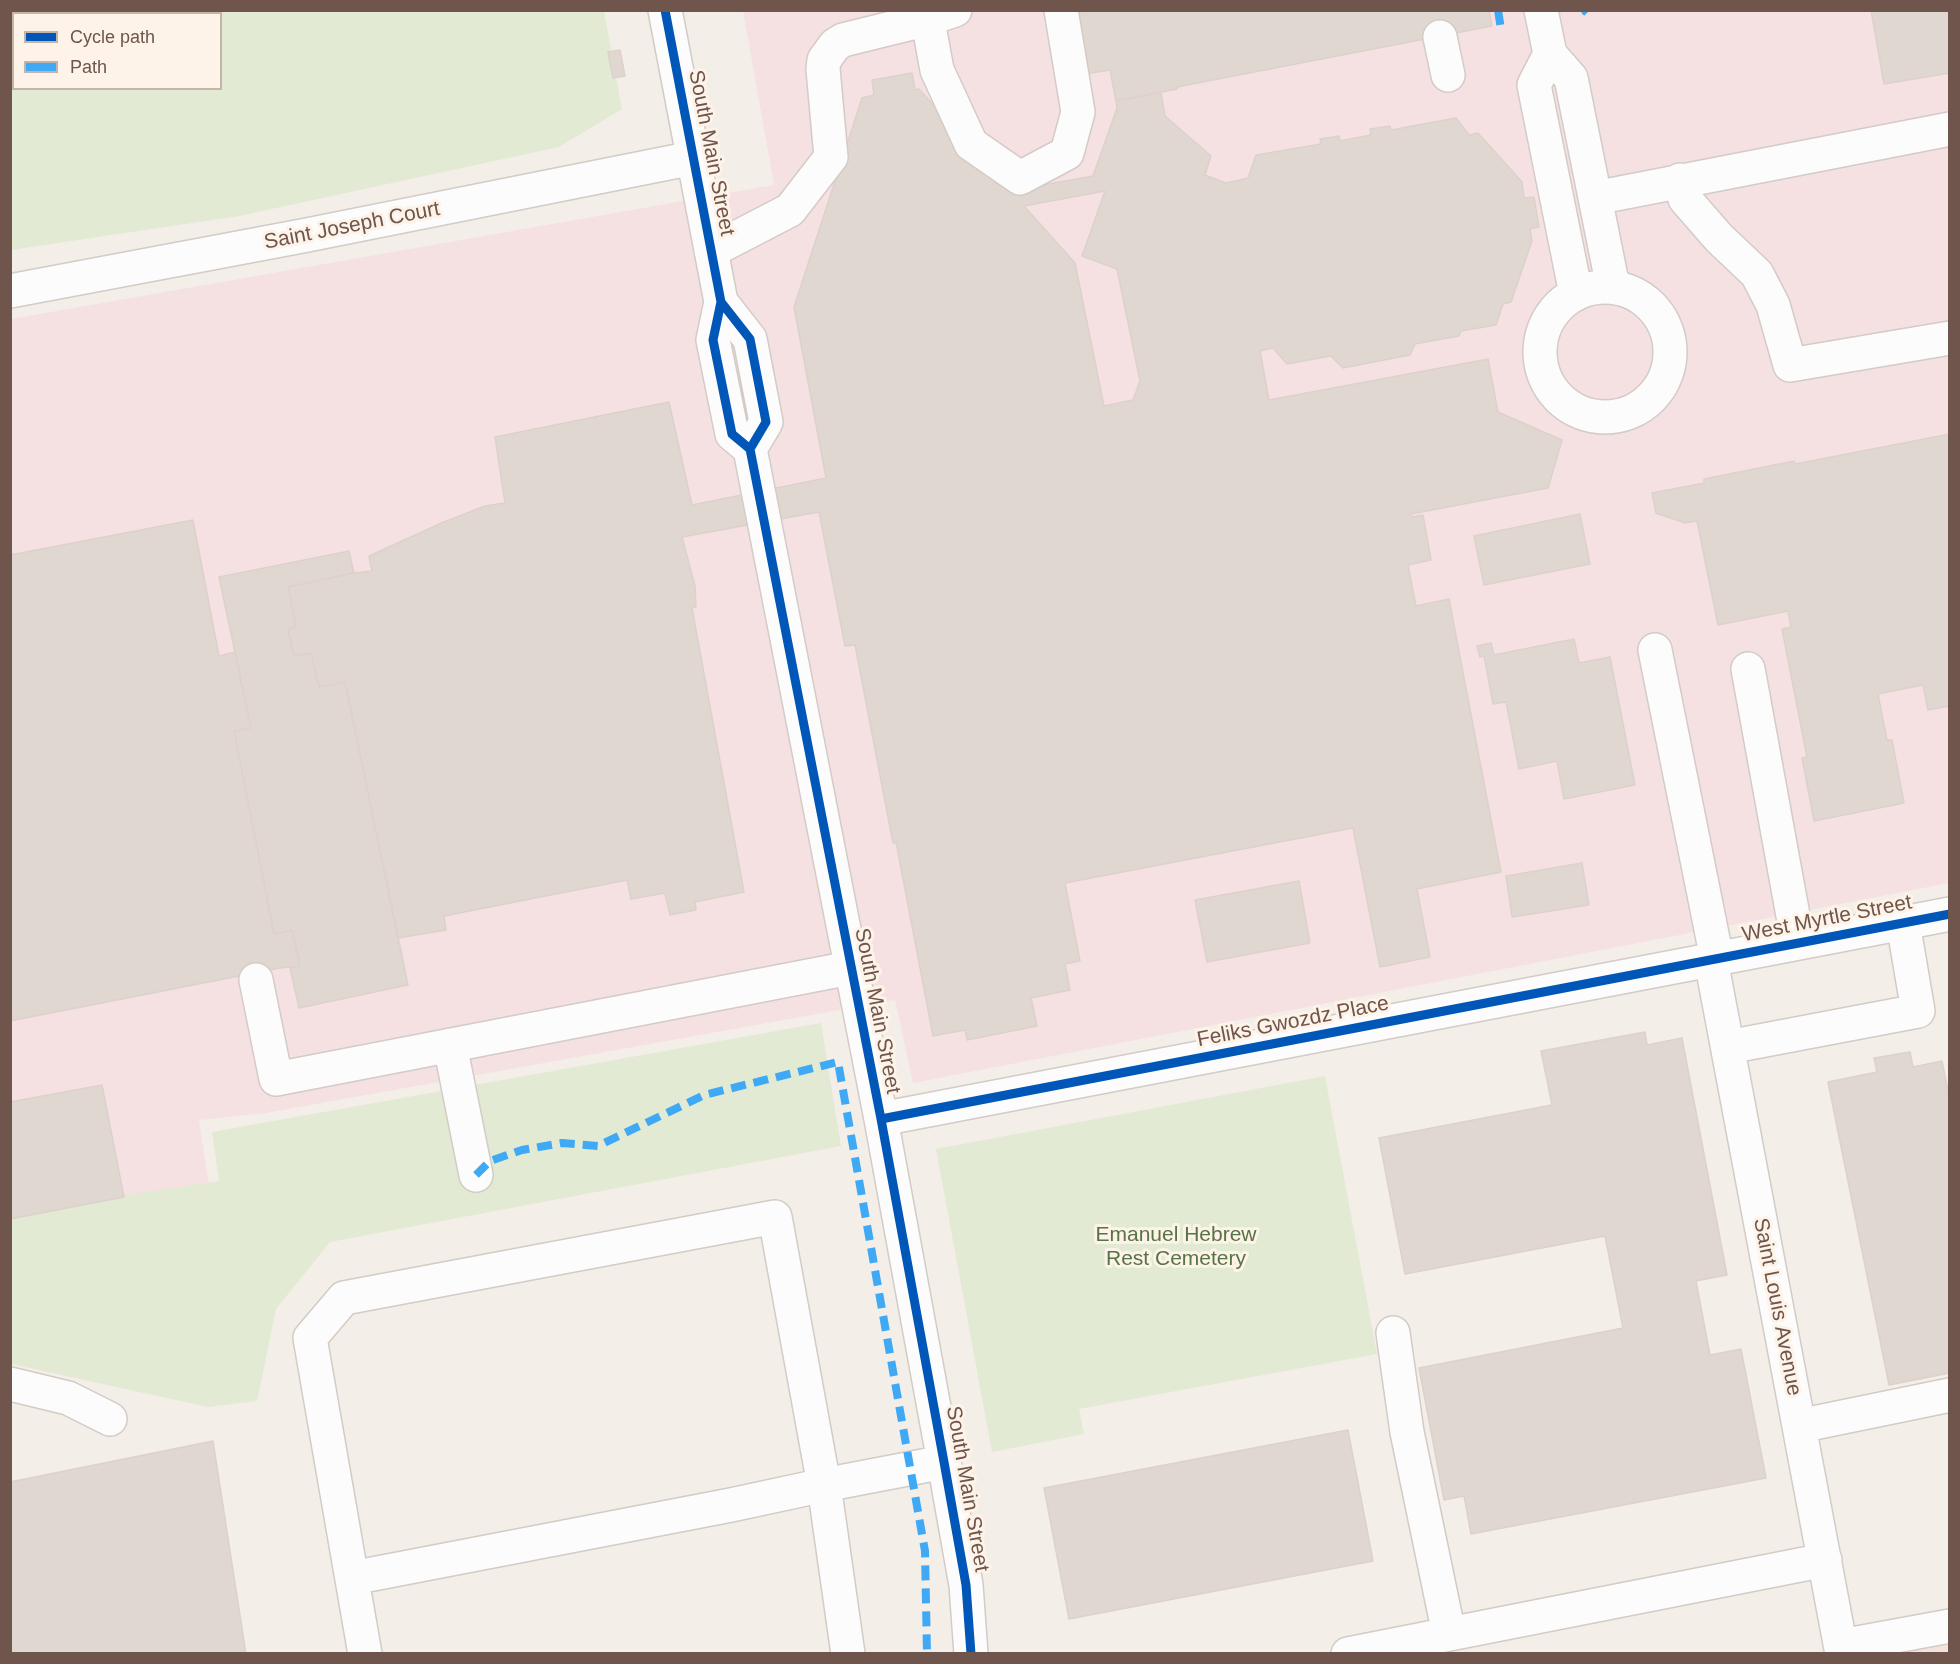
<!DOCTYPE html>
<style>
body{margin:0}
#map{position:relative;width:1960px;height:1664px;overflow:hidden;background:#f4eee8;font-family:Helvetica,sans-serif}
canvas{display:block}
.frame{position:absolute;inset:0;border:12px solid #6f554b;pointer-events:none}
.legend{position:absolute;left:12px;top:12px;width:210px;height:78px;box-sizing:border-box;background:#fdf3e8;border:2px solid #c4b4a9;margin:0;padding:8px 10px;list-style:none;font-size:18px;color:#6f554b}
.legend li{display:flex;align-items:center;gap:12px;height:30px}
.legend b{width:30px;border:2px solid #c4b4a9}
</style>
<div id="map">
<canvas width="1960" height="1664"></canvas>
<div class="frame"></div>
<ul class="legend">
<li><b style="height:8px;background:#0057b8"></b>Cycle path</li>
<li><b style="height:8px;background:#3fa9f5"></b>Path</li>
</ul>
</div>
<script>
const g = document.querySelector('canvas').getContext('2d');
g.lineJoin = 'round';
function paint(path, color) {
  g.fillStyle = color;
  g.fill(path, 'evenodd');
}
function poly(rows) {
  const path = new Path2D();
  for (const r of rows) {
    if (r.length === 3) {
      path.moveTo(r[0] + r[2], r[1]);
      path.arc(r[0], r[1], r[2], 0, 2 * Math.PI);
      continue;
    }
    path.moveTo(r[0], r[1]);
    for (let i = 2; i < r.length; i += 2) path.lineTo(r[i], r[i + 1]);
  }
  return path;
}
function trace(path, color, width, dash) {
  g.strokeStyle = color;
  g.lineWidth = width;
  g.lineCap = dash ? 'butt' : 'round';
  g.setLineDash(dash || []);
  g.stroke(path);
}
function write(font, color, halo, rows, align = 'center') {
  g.font = font + ' Helvetica,sans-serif';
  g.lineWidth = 6;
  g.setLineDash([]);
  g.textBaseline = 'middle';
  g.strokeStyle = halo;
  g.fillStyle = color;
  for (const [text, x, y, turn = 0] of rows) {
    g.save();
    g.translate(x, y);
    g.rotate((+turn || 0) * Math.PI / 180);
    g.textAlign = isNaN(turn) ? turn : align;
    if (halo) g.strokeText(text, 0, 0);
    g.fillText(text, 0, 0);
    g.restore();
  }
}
paint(poly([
 [1949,1626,1949,1653,1842,1653]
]), '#f4e2dc');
paint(poly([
 [743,11,1949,11,1949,883,913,1083,895,1000,266,1113,199,1120,211,1198,11,1238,11,319,774,185]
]), '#f6e1e2');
paint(poly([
 [44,10,604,11,622,109,559,147,239,216,11,250,11,17,13,17,14,88,220,88,220,14,29,13],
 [821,1023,841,1146,330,1242,276,1309,257,1401,208,1407,11,1364,11,1212,219,1181,212,1132],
 [1325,1076,1377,1354,1079,1409,1084,1434,992,1452,936,1149]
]), '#e2ead3');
const building = poly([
 [1067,10,1489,10,1492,26,1177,87,1177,89,1116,101,1110,70,1079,75,1067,10],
 [1871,10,1950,10,1950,73,1884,84,1871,10],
 [620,50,625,76,613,78,608,52,620,50],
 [912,73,915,90,919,89,1010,191,1093,176,1117,108,1116,101,1161,92,1165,116,1211,156,1205,175,1226,183,1248,178,1256,155,1321,144,1320,139,1339,136,1340,141,1371,135,1370,129,1390,126,1391,130,1456,118,1469,135,1478,133,1522,182,1524,198,1534,197,1539,227,1530,229,1532,241,1511,302,1503,304,1496,325,1461,331,1459,336,1415,344,1410,355,1343,368,1331,356,1287,364,1273,348,1260,351,1269,400,1488,359,1498,412,1562,440,1548,488,1411,514,1412,517,1423,515,1431,560,1408,565,1416,606,1449,599,1501,872,1417,889,1430,957,1380,967,1353,828,1065,883,1080,961,1065,964,1070,990,1031,998,1037,1026,967,1040,965,1030,933,1036,896,842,893,843,855,645,845,646,819,512,682,537,695,586,696,607,692,608,744,892,695,902,696,910,670,915,665,893,631,899,627,880,444,916,446,930,398,938,345,682,319,687,311,653,294,656,288,629,296,626,288,587,354,573,372,571,369,556,444,522,485,506,505,503,495,437,669,402,692,505,826,478,794,307,862,98,874,95,872,80,912,73],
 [1105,191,1082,256,1117,269,1140,381,1133,400,1104,406,1075,263,1024,206,1105,191],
 [1950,434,1950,706,1928,710,1923,685,1878,694,1887,740,1892,740,1904,803,1814,821,1802,758,1807,757,1782,629,1791,627,1788,611,1718,625,1697,521,1685,523,1656,513,1652,493,1704,483,1704,479,1794,461,1795,464,1950,434],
 [1580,514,1590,564,1484,585,1474,536,1580,514],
 [193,520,219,656,235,652,251,728,234,731,274,934,292,930,300,966,280,968,10,1021,10,555,193,520],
 [349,551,354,573,288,587,296,626,288,629,294,656,311,653,319,687,345,682,408,985,299,1008,290,968,300,966,292,930,274,934,234,731,251,728,219,577,349,551],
 [1574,639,1579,663,1610,657,1635,785,1564,799,1557,761,1519,769,1506,702,1493,704,1484,656,1480,657,1477,646,1491,643,1494,655,1574,639],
 [1582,863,1589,905,1512,917,1506,876,1582,863],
 [1299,881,1310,943,1207,962,1195,900,1299,881],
 [1645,1032,1647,1045,1682,1038,1727,1275,1696,1281,1710,1355,1741,1349,1766,1478,1471,1534,1464,1496,1444,1500,1419,1368,1623,1328,1605,1236,1405,1274,1379,1138,1552,1105,1541,1051,1645,1032],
 [1910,1052,1913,1067,1942,1061,1950,1101,1950,1373,1889,1385,1828,1082,1877,1072,1874,1058,1910,1052],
 [102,1085,124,1197,10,1219,10,1102,102,1085],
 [1348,1430,1373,1561,1069,1619,1044,1488,1348,1430],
 [213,1441,246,1654,10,1654,10,1482,213,1441]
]);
paint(building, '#e0d7d0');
trace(building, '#dcd1cb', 1.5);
const minor = poly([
 [665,10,721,302,713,340,732,434,750,449,881,1119,944,1462,966,1585,971,1654],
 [926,10,937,70,971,144,1020,178,1067,153,1078,112,1061,10],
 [1541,10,1550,54],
 [1440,37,1448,75],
 [1550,54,1534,85,1576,294],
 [1550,54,1571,78,1613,287],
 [1680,180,1685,199,1719,238,1757,274,1773,305,1790,365,1950,338],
 [1595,198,1950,129],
 [711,251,790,210,831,157,823,69,824,60,835,45,843,40,928,19,955,10],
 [1605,352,65],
 [10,291,302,236,693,158],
 [721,302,750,339,766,422,750,449],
 [1655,650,1717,959],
 [1748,669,1798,943],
 [1711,960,1842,1654],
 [256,980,276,1079,850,968],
 [450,1045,476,1175],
 [1728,1047,1918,1011,1903,923],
 [881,1119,1950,914],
 [1393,1333,1407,1432,1449,1634],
 [10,1384,68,1398,110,1419],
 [1799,1426,1950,1395],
 [352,1578,731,1505,824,1485,848,1654],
 [1841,1646,1950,1626],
 [365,1654,310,1338,344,1298,775,1217,824,1485,944,1462],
 [1348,1654,1825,1560]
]);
trace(minor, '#d3cbc6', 36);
trace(minor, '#fdfcfc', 33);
trace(poly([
 [1498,10,1501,29],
 [1584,10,1587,13],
 [476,1175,490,1161,522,1150,562,1143,598,1146,704,1095,838,1062,925,1551,927,1654]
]), '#3fa9f5', 8, [15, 8]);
trace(poly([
 [665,10,721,302,713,340,732,434,750,449,881,1119,944,1462,966,1585,971,1654],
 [721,302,750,339,766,422,750,449],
 [881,1119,1950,914]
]), '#0057b8', 9);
write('21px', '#6f554b', '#fdf3e8', [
 ["South Main Street",711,153,79],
 ["Saint Joseph Court",352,226,-11],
 ["West Myrtle Street",1827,919,-11],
 ["South Main Street",877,1011,79],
 ["Feliks Gwozdz Place",1293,1022,-11],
 ["Saint Louis Avenue",1777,1307,79],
 ["South Main Street",967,1489,80]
]);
write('21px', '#567444', '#fdf3e8', [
 ["Emanuel Hebrew",1176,1235],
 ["Rest Cemetery",1176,1259]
]);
</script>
